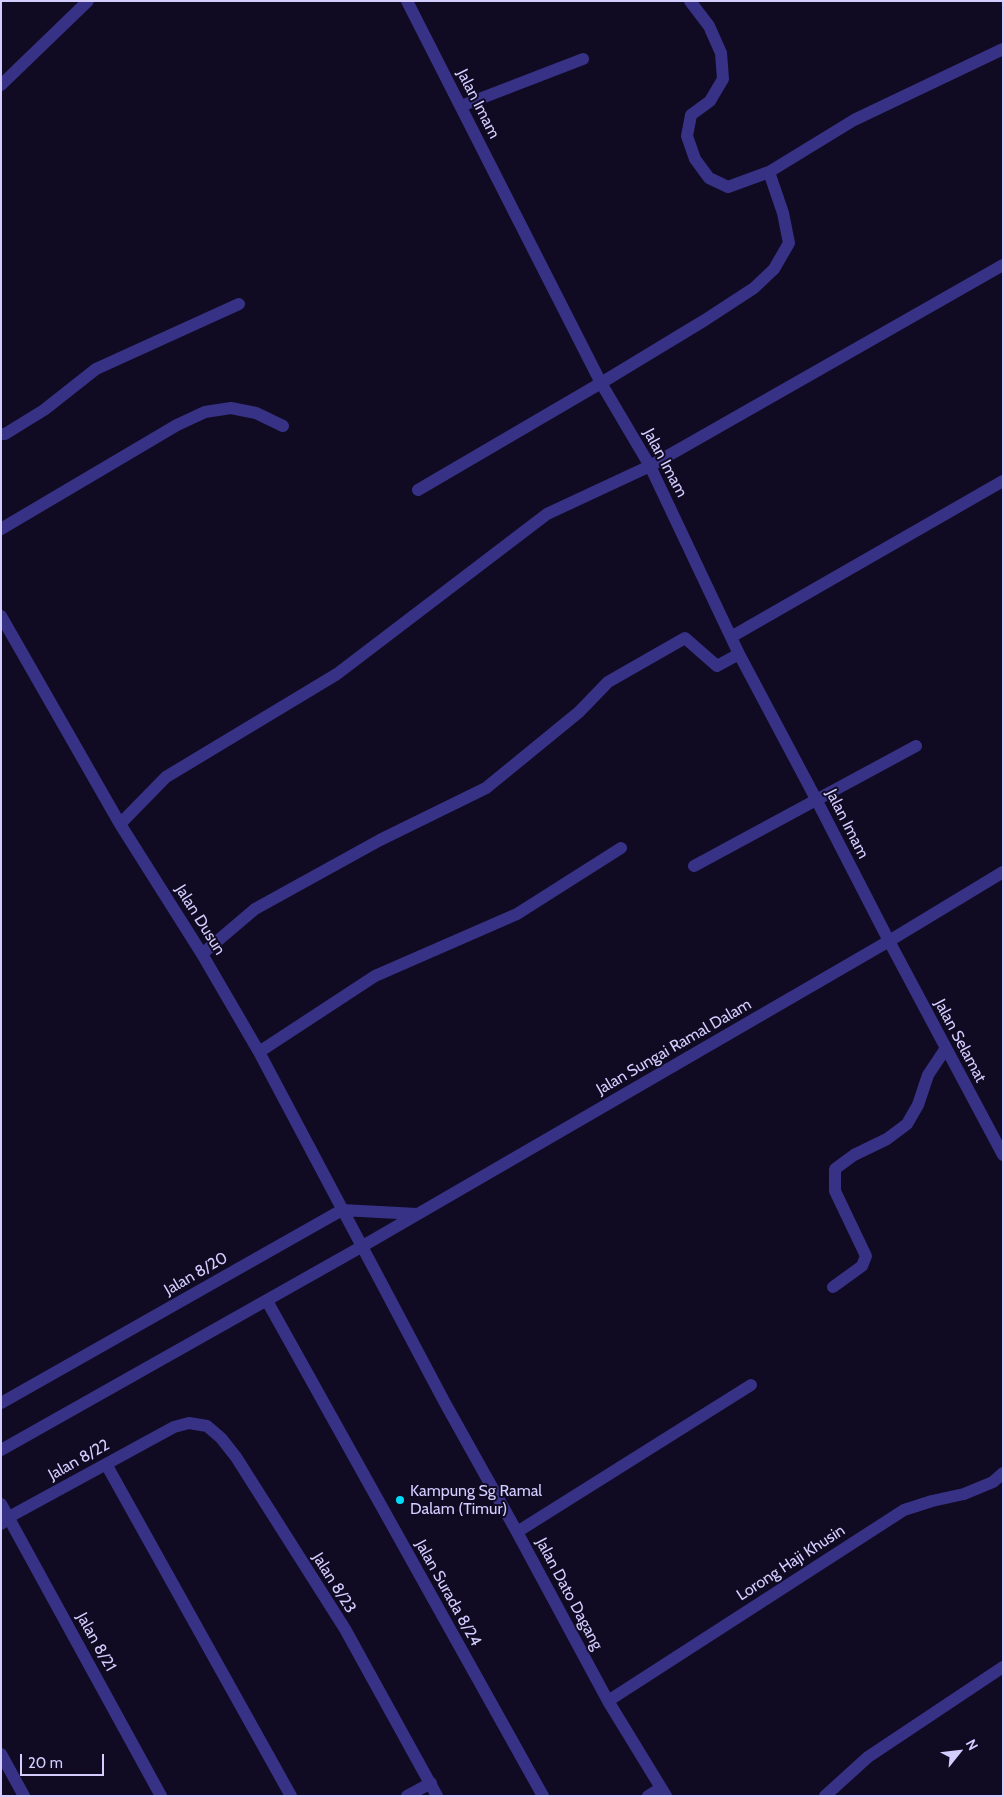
<!DOCTYPE html>
<style>
body{margin:0}
#map{position:relative;width:1004px;height:1797px;overflow:hidden;background:#100b23;font-family:Cabin,sans-serif}
canvas{display:block}
.frame{position:absolute;inset:0;border:2px solid #d4cdff;pointer-events:none}
.north{position:absolute;left:934px;top:1727px;width:50px;height:50px;-webkit-text-stroke:4px #100b23;paint-order:stroke;rotate:61deg;font-size:14px;font-weight:700;line-height:20px;text-align:center;color:#d4cdff}
.north::after{content:'';display:block;margin:auto;width:18px;height:22px;background:#d4cdff;clip-path:polygon(50% 0,100% 100%,50% 72%,0 100%)}
.scale{position:absolute;left:20px;top:1754px;width:84px;height:22px;box-sizing:border-box;border:2px solid #d4cdff;border-top:0;padding-left:6px;font-size:15px;line-height:18px;white-space:nowrap;color:#d4cdff;-webkit-text-stroke:4px #100b23;paint-order:stroke}
</style>
<div id="map">
<canvas width="1004" height="1797"></canvas>
<div class="frame"></div>
<div class="north">N</div>
<div class="scale">20 m</div>
</div>
<script>
const g = document.querySelector('canvas').getContext('2d');
g.lineJoin = 'round';
function poly(rows) {
  const path = new Path2D();
  for (const r of rows) {
    path.moveTo(r[0], r[1]);
    for (let i = 2; i < r.length; i += 2) path.lineTo(r[i], r[i + 1]);
  }
  return path;
}
function trace(path, color, width, dash) {
  g.strokeStyle = color;
  g.lineWidth = width;
  g.lineCap = dash ? 'butt' : 'round';
  g.setLineDash(dash || []);
  g.stroke(path);
}
function write(font, color, halo, rows, align = 'center') {
  g.font = font + ' Cabin,sans-serif';
  g.lineWidth = 4;
  g.setLineDash([]);
  g.textBaseline = 'middle';
  g.strokeStyle = halo;
  g.fillStyle = color;
  for (const [text, x, y, turn = 0] of rows) {
    g.save();
    g.translate(x, y);
    g.rotate((+turn || 0) * Math.PI / 180);
    g.textAlign = isNaN(turn) ? turn : align;
    if (halo) g.strokeText(text, 0, 0);
    g.fillText(text, 0, 0);
    g.restore();
  }
}
trace(poly([
 [407,1,601,383,650,466,739,654,816,799,889,941,1003,1155],
 [1,85,88,1],
 [461,106,583,59],
 [769,172,854,120,1003,49],
 [1,434,5,434,44,410,96,369,239,304],
 [418,490,601,383,705,320,754,288,774,269,789,243,783,213,769,172,728,187,709,178,695,159,687,136,691,115,710,101,723,79,721,53,709,26,690,1],
 [1,529,177,425,205,412,231,408,256,413,283,426],
 [1,616,120,824,202,954,259,1052,445,1403,517,1532,608,1701,666,1796],
 [731,637,1003,481],
 [120,824,166,777,337,674,547,514,650,466,1003,265],
 [694,866,916,746],
 [202,954,255,909,380,840,486,788,579,712,608,682,685,638,717,666,739,654],
 [259,1052,375,976,517,914,621,848],
 [833,1287,862,1266,866,1256,835,1191,835,1169,854,1155,887,1139,907,1124,918,1105,928,1075,946,1048],
 [267,1301,543,1796],
 [1,1403,342,1210,417,1214],
 [1,1450,361,1247,889,941,1003,872],
 [106,1464,291,1796],
 [1,1504,161,1796],
 [1,1524,9,1517,174,1427,189,1423,207,1426,221,1438,236,1457,345,1629,437,1796],
 [517,1532,751,1385],
 [608,1701,904,1510,932,1501,964,1494,993,1482,1003,1473],
 [1,1754,24,1796],
 [407,1796,431,1783],
 [648,1796,661,1788],
 [825,1796,868,1757,1003,1667]
]), '#373286', 12);
for (const [x, y, r, color] of [
 [400,1500,5,"#00dbf8"]
]) {
  const dot = new Path2D();
  dot.arc(x, y, r, 0, 2 * Math.PI);
  g.fillStyle = color;
  g.fill(dot);
  trace(dot, '#100b23', 2);
}
write('16px', '#d4cdff', '#100b23', [
 ["Jalan Imam",478,104,63],
 ["Jalan Imam",665,463,62],
 ["Jalan Imam",847,824,63],
 ["Jalan Dusun",200,920,58],
 ["Jalan Selamat",960,1041,62],
 ["Jalan Sungai Ramal Dalam",674,1047,-30],
 ["Jalan 8/20",196,1274,-30],
 ["Jalan 8/22",79,1460,-29],
 ["Lorong Haji Khusin",791,1563,-33],
 ["Jalan 8/23",334,1583,58],
 ["Jalan Surada 8/24",448,1593,61],
 ["Jalan Dato Dagang",569,1594,62],
 ["Jalan 8/21",96,1642,61]
]);
write('16px', '#d4cdff', '#100b23', [
 ["Kampung Sg Ramal",410,1491],
 ["Dalam (Timur)",410,1509]
], 'left');
</script>
